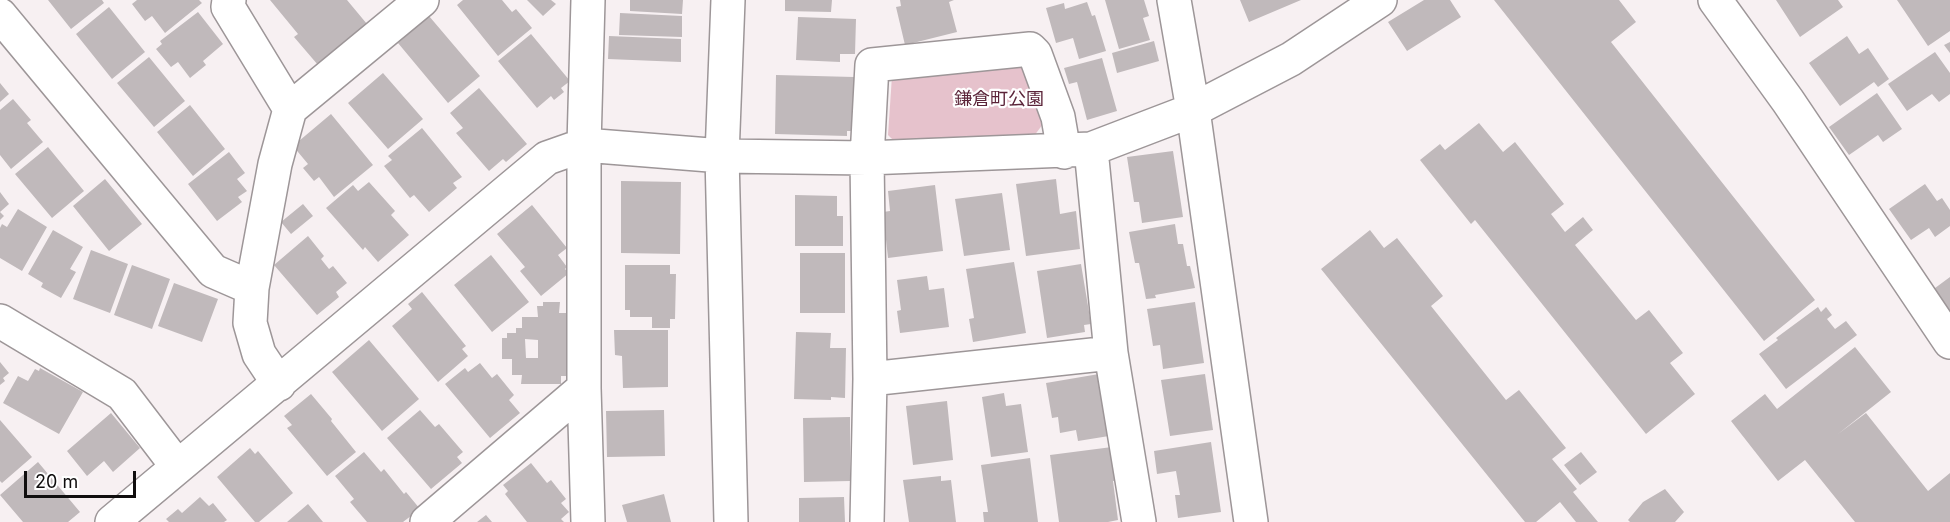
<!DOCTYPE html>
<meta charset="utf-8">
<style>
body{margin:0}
#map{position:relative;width:1950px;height:522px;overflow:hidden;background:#f7f0f2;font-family:Inter,sans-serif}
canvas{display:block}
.scale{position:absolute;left:24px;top:471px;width:112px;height:27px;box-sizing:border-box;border:3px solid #100e0e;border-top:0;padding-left:8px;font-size:18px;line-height:21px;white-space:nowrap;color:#100e0e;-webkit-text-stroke:4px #fff;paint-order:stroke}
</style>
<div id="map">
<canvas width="1950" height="522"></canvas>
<div class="scale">20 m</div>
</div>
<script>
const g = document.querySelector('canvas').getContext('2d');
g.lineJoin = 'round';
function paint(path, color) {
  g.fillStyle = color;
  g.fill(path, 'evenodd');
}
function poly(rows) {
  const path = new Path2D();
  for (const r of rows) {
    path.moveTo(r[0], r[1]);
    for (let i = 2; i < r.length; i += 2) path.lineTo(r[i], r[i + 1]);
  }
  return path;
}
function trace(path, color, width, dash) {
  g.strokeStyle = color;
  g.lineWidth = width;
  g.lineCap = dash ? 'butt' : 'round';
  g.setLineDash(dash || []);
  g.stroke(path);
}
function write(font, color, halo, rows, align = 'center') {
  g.font = font + ' Inter,"Noto Sans JP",sans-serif';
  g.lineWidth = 4.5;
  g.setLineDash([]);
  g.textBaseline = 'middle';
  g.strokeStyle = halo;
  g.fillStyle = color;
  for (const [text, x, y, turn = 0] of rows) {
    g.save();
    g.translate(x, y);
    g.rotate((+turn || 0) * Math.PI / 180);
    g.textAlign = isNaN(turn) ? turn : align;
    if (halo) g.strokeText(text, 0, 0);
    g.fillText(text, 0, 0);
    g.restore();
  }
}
paint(poly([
 [1016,60,1030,71,1046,120,1034,136,894,141,888,135,892,76]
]), '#e6c2cc');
paint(poly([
 [48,0,102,0,104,3,71,29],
 [137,0,199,0,202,3,165,33,152,16,145,21,132,4],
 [270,0,347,0,367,24,318,65,294,37,298,34],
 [463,0,502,0,512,12,516,9,532,28,498,56,457,5],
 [527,0,551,0,556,4,543,16],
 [630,0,683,0,682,14,630,11],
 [785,0,832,0,831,12,785,11],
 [900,0,954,0,949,2,957,32,905,45,896,7,901,6],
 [1105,0,1144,0,1149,16,1143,18,1150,40,1119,49],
 [1240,0,1301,0,1249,22],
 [1424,0,1450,0,1461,17,1407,51,1388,22],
 [1494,0,1619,0,1636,22,1611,42,1815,300,1764,341],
 [1776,0,1838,0,1843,7,1800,37],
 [1897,0,1950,0,1950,31,1928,46],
 [1087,2,1092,16,1095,15,1106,51,1079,59,1073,38,1056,43,1046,8,1064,3,1065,9],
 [109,7,145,52,112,79,76,34],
 [198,12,223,44,203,61,206,65,190,78,178,62,171,67,156,49,162,44,160,41],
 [620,13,682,16,682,37,619,35],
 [429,16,480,76,448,103,398,43],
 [798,17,856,19,855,54,840,54,840,62,796,60],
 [531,34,570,81,561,88,564,92,554,100,551,96,537,108,498,61],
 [609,36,681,39,681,62,608,59],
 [1847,36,1859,54,1868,48,1889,79,1878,87,1874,82,1840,106,1809,63],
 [1154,41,1159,61,1117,73,1112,53],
 [1950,42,1950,53,1944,45],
 [1935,52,1950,73,1950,94,1939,102,1932,94,1907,111,1888,84],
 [149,57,185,101,154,127,117,83],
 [1102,58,1117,111,1087,120,1077,82,1069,84,1064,68],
 [383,73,423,119,388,149,348,103],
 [776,75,854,77,853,131,847,131,847,136,775,134],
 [0,83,9,94,0,102],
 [479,88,527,144,506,162,503,159,489,171,456,133,463,128,450,113],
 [1877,93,1902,129,1883,142,1878,135,1849,155,1829,127],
 [13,99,31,120,27,123,43,142,11,169,0,155,0,110],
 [190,105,225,149,193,176,157,132],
 [331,114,373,165,334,197,319,177,314,181,303,168,308,164,293,146],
 [1479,123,1503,152,1515,142,1564,204,1551,214,1565,232,1583,217,1593,230,1575,245,1636,320,1649,310,1683,353,1670,363,1695,394,1646,434,1475,220,1471,224,1420,160,1440,144,1445,150],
 [422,128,462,177,453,183,457,188,429,212,414,195,410,198,384,166,392,160,388,156],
 [48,147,84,191,52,218,15,174],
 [1173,151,1183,217,1142,223,1139,202,1134,202,1127,157],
 [229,152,245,173,237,179,247,191,238,197,242,202,217,221,188,184],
 [105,179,142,224,109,251,73,206],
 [1056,179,1060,214,1076,211,1080,249,1026,256,1016,184],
 [621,181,681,182,680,254,621,253],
 [369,182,395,211,391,215,409,235,378,262,365,247,363,250,326,208,353,185,358,191],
 [1925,184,1937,201,1942,198,1950,210,1950,226,1935,237,1929,228,1911,240,1889,209],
 [935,185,943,251,888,258,883,212,890,211,888,191],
 [0,192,9,204,0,212,4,216,0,220],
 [1002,193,1010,250,964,256,955,199],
 [795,195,837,196,837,216,843,216,843,246,795,246],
 [303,204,313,216,291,234,281,222],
 [532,205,567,248,558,255,567,267,565,269,569,273,541,296,520,271,525,267,497,234],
 [18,209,47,227,22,271,0,258,0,228,2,224,7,227],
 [1175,224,1178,244,1183,244,1187,266,1190,266,1195,288,1155,295,1156,298,1146,299,1139,263,1135,263,1129,232],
 [53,230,83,247,70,269,76,272,61,298,41,287,43,283,28,274],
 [1370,230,1384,248,1397,238,1443,296,1431,306,1506,400,1519,390,1566,448,1552,459,1577,489,1573,492,1598,522,1576,522,1560,502,1536,522,1525,522,1321,269],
 [308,236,324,256,321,259,329,269,333,266,347,283,336,292,339,297,317,315,274,265],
 [91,250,128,264,110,313,73,299],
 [800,253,845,253,845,313,800,313],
 [491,255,529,302,492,332,454,285],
 [1014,262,1026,333,973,342,969,319,974,318,966,269],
 [1081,264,1091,324,1084,325,1085,332,1047,338,1037,271],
 [132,265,170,279,152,329,114,315],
 [625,265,670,265,670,274,676,274,675,319,670,319,670,328,652,328,652,317,630,317,630,310,625,310],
 [927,276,929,290,944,288,949,327,900,333,897,311,901,310,897,280],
 [1950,277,1950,319,1931,291],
 [174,283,218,299,202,342,158,326],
 [422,292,466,346,462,349,468,356,438,382,392,326,412,309,408,304],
 [543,302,560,302,559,313,566,313,567,376,561,376,561,384,521,384,522,375,512,375,512,359,502,359,502,338,507,338,507,333,516,333,516,328,522,328,522,317,538,317,537,306,543,306],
 [525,339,538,340,538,358,526,358],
 [1195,302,1204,363,1163,369,1160,345,1153,346,1147,309],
 [1818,307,1821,312,1826,307,1832,315,1827,319,1835,329,1846,321,1857,335,1786,389,1759,354,1778,340,1776,338],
 [614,330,668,330,668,387,623,388,622,356,615,355],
 [796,332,831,333,830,348,846,348,845,398,831,397,831,400,794,399],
 [369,340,419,399,382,431,332,372],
 [1855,347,1891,392,1838,434,1866,413,1928,491,1950,473,1950,522,1855,522,1805,460,1778,481,1731,421,1765,394,1777,409],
 [0,362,9,373,3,378,5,381,0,385],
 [480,363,492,378,497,374,514,395,509,400,520,413,490,438,445,384,465,368,468,372],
 [40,368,83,392,59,434,3,403,18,376,28,381,35,369,39,371],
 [1099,374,1109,436,1078,441,1076,430,1060,433,1058,417,1052,418,1046,383],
 [1205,374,1213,430,1170,436,1161,380],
 [1004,393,1006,406,1021,404,1028,452,991,457,982,397],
 [311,394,332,419,331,421,356,452,327,476,287,428,292,425,284,416],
 [947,401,953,460,913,465,906,406],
 [420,410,435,427,439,424,463,452,457,457,462,463,431,489,387,438],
 [664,410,665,456,607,457,606,411],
 [111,413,140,448,113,472,104,461,87,476,67,451],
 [850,417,850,481,804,482,803,418],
 [0,420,32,457,2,483,0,481],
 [1211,442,1221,512,1178,518,1175,495,1180,495,1176,471,1157,474,1154,451],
 [1112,447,1116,481,1113,481,1118,520,1108,522,1059,522,1050,455],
 [250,448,255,454,258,451,293,493,259,522,255,522,217,477],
 [364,452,381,472,384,469,404,494,406,492,420,509,403,522,367,522,350,502,354,499,335,476],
 [1581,452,1597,472,1580,485,1564,465],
 [1030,458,1038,522,984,522,983,512,988,512,981,465],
 [38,462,80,512,68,522,23,522,0,495],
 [531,463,547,483,551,480,566,499,561,503,569,512,561,519,564,522,527,522,505,494,508,491,503,485],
 [941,476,941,481,951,480,956,522,909,522,903,480],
 [1665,489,1684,512,1675,522,1630,522,1628,520,1643,502],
 [664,494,671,522,627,522,622,505],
 [200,497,209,506,213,503,227,520,224,522,169,522,166,519,178,509,182,513],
 [844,497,845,522,799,522,799,498],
 [308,504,323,522,287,522],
 [486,515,492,522,477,522]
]), '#c0b9bb');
const minor = poly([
 [229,0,228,7,290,109,275,164,252,288,250,323,259,354,279,384],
 [728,0,722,156,731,522],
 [1174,0,1193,110,1251,522],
 [1715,0,1788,101,1950,342],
 [0,15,213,271,252,288],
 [290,109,422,0],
 [1091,149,1111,353,1139,522],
 [0,321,122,394,177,466],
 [870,379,1111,353],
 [112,522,547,158,584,145,722,156,867,158,1091,149,1193,110,1291,59,1380,0],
 [427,522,584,388],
 [588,522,584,388,584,145,588,0],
 [867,522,870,379,867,158,872,65,1030,49,1035,54,1058,117,1064,152]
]);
trace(minor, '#9d9698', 36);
trace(minor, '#fff', 33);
write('18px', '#5b2439', '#fff', [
 ["鎌倉町公園",999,100]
]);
</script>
